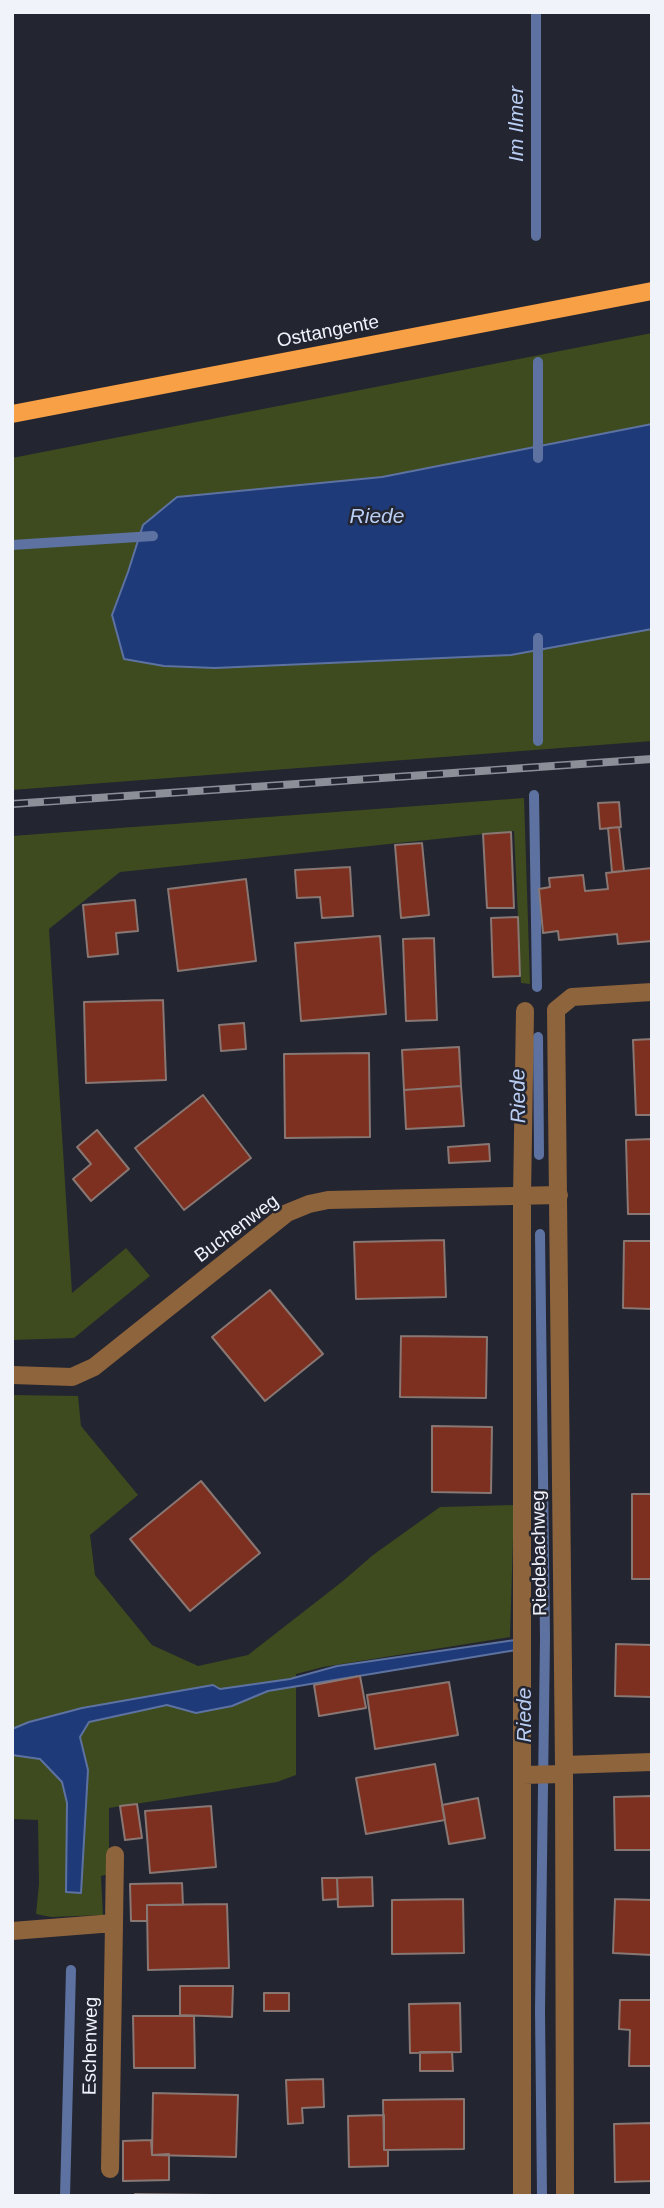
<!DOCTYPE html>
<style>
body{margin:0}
#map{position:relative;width:664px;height:2208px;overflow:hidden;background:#232531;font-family:Helvetica,sans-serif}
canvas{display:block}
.frame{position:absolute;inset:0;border:14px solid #f1f3fb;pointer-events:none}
</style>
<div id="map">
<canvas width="664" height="2208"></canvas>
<div class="frame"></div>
</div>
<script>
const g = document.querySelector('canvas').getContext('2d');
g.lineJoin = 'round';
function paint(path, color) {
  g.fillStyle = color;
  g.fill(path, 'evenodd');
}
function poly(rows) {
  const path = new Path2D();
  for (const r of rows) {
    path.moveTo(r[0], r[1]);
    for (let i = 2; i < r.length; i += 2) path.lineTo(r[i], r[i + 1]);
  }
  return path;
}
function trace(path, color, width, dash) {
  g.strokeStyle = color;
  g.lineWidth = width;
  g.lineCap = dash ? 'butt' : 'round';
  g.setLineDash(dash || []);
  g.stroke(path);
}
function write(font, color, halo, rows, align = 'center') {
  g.font = font + ' Helvetica,sans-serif';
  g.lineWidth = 5;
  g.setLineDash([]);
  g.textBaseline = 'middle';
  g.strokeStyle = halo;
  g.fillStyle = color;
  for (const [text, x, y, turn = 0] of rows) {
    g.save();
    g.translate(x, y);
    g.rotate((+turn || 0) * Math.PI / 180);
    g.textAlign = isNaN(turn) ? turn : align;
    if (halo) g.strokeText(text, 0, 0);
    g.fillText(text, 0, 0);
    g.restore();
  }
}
paint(poly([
 [652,333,652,424,382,477,177,497,128,572,112,615,124,659,164,666,215,668,511,655,652,629,652,741,12,790,12,458],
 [524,798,530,984,521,983,514,831,120,872,49,929,72,1293,126,1248,150,1276,74,1338,12,1340,12,836],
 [12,1395,78,1396,81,1426,138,1495,90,1535,95,1575,152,1645,198,1666,248,1655,343,1581,373,1555,440,1507,514,1505,510,1637,323,1667,296,1674,296,1775,277,1782,109,1808,109,1874,101,1876,103,1915,51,1917,36,1914,39,1884,38,1820,12,1819]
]), '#3d4b1e');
const water = poly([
 [652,424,652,629,511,655,215,668,164,666,124,659,112,615,128,572,143,525,177,497,382,477,652,424],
 [515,1640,516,1650,268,1691,232,1706,196,1713,167,1705,89,1722,80,1737,88,1770,81,1893,66,1892,67,1803,62,1782,40,1759,12,1755,12,1729,29,1722,82,1708,213,1685,220,1689,290,1679,337,1666,515,1640]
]);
paint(water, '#1e3a79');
trace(water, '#5d72a0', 2);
trace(poly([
 [536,12,536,236],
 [538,458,538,362],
 [12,545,153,536],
 [538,741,538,638],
 [534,795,537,987],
 [538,1037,539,1155],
 [540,1234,545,1638,540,2010,542,2196],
 [65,2196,71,1970]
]), '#5d72a0', 10);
const building = poly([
 [619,802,621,827,600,829,598,803,619,802],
 [619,827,624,871,612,872,608,828,619,827],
 [511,832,514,908,487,908,483,834,511,832],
 [422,843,429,915,401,918,395,845,422,843],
 [350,867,353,916,322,918,320,897,297,898,295,870,350,867],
 [652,868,652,941,618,944,617,934,559,940,558,931,543,933,539,889,550,887,549,878,583,875,585,891,608,889,606,873,652,868],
 [246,879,256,961,178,971,168,889,246,879],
 [135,900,138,931,116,933,118,954,88,957,83,905,135,900],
 [518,917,520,976,493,977,491,918,518,917],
 [380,936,386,1014,301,1021,295,943,380,936],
 [434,938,437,1020,406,1021,403,939,434,938],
 [163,1000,166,1080,86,1083,84,1002,163,1000],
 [244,1023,246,1049,221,1051,219,1025,244,1023],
 [652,1039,652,1115,636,1115,633,1040,652,1039],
 [459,1047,461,1086,404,1090,402,1050,459,1047],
 [369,1053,370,1137,285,1138,284,1054,369,1053],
 [461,1086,464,1126,406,1129,404,1090,461,1086],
 [203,1095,251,1158,184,1210,135,1148,203,1095],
 [97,1130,129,1169,91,1201,73,1179,91,1164,77,1147,97,1130],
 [652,1139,652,1214,628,1214,626,1140,652,1139],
 [489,1144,490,1161,449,1163,448,1147,489,1144],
 [444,1240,446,1297,356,1299,354,1242,444,1240],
 [624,1241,652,1241,652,1309,623,1308,624,1241],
 [270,1290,323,1354,265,1401,212,1337,270,1290],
 [401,1336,487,1337,486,1398,400,1397,401,1336],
 [432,1426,492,1427,491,1493,432,1492,432,1426],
 [201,1481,260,1553,190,1611,130,1539,201,1481],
 [632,1494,652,1494,652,1579,632,1579,632,1494],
 [616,1644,652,1645,652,1697,615,1696,616,1644],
 [360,1676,366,1708,319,1716,314,1685,360,1676],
 [449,1682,458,1735,375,1749,367,1695,449,1682],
 [435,1764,445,1820,366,1834,356,1778,435,1764],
 [652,1796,652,1850,615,1850,614,1797,652,1796],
 [478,1798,485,1838,449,1844,442,1805,478,1798],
 [137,1804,142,1838,125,1840,120,1806,137,1804],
 [211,1806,216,1867,150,1873,145,1811,211,1806],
 [372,1877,373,1906,338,1907,337,1878,372,1877],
 [322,1878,337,1878,338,1899,323,1900,322,1878],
 [182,1883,183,1905,147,1905,147,1921,131,1921,130,1884,182,1883],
 [463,1899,464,1953,392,1954,392,1900,463,1899],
 [615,1899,652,1900,652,1955,613,1953,615,1899],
 [227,1904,229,1968,148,1970,147,1905,227,1904],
 [180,1986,233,1986,232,2017,180,2015,180,1986],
 [264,1993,289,1993,289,2011,264,2011,264,1993],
 [620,2000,652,2000,652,2066,629,2066,630,2030,619,2029,620,2000],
 [460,2003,461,2052,410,2053,409,2004,460,2003],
 [133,2016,194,2016,195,2068,134,2068,133,2016],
 [420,2052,452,2052,453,2071,420,2071,420,2052],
 [323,2079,324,2107,302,2108,303,2123,288,2124,286,2080,323,2079],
 [153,2093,238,2095,236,2157,152,2155,153,2093],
 [464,2099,464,2149,384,2150,383,2100,464,2099],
 [384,2115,384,2150,388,2150,388,2166,349,2167,348,2116,384,2115],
 [652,2123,652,2181,615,2182,614,2124,652,2123],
 [151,2140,152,2155,169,2154,169,2180,123,2181,123,2141,151,2140],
 [135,2194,213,2195,213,2196,135,2196,135,2194]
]);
paint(building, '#7d2f20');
trace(building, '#887773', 2);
trace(poly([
 [12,1375,72,1377,94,1367,287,1213,309,1204,328,1200,559,1195],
 [564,1765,652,1762],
 [523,1775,564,1774],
 [114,1923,115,1855],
 [12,1931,114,1923,110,2169],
 [522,2196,522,1196,525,1011],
 [565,2196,564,1765,556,1010,572,997,652,992]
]), '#8e643c', 18);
trace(poly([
 [12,414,652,291]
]), '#f7a045', 18);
const rail = poly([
 [12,804,652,759]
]);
trace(rail, '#8c8e98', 8);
trace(rail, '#232531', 5, [16]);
write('19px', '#f1f3fb', '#232531', [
 ["Osttangente",328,332,-11],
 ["Buchenweg",237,1229,-37],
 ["Riedebachweg",540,1553,-91],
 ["Eschenweg",91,2046,-89]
]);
write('italic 21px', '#bacef4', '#232531', [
 ["Im Ilmer",517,124,-90],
 ["Riede",377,517],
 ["Riede",519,1096,-91],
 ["Riede",525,1715,-90]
]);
</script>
